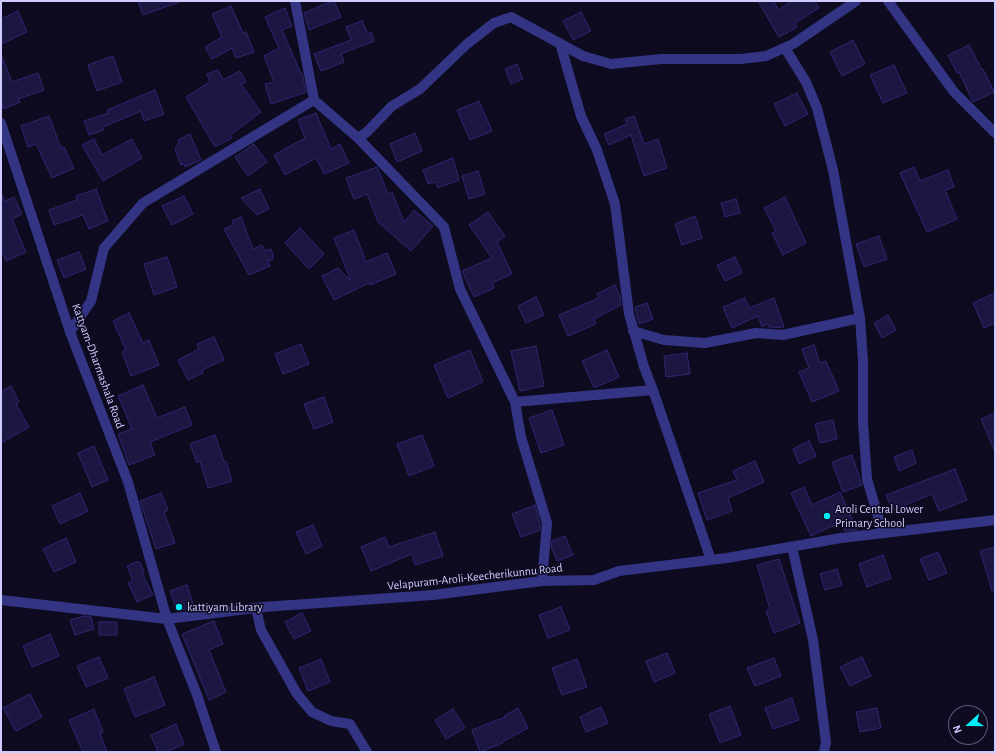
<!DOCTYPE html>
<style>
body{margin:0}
#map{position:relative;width:996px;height:753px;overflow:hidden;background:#0e0b21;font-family:"Alegreya Sans",sans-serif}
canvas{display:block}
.frame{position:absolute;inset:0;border:2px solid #cecbff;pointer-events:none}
.north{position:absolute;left:948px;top:705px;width:40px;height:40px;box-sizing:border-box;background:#0e0b21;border:1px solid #5b587a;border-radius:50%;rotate:249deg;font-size:11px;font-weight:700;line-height:16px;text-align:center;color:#cecbff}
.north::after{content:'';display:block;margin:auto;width:14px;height:18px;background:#00ecf6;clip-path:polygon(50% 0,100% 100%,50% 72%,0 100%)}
</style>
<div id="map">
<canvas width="996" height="753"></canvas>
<div class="frame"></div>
<div class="north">N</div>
</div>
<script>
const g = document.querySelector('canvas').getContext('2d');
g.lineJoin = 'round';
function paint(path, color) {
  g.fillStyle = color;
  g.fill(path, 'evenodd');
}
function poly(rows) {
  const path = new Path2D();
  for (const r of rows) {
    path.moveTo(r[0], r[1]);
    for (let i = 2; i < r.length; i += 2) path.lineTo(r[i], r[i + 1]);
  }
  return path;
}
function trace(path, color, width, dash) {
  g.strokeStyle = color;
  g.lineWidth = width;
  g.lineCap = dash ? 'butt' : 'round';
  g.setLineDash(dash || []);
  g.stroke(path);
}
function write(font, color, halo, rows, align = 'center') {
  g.font = font + ' "Alegreya Sans",sans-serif';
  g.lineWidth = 3;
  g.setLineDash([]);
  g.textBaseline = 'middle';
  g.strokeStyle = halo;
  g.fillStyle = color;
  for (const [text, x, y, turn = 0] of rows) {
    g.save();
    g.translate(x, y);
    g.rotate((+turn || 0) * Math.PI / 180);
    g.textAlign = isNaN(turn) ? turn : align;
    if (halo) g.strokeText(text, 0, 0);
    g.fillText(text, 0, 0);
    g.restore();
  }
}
const building = poly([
 [138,1,179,1,179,2,143,15,138,1],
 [332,1,334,1,341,17,309,30,304,13,332,1],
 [758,1,774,1,778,10,792,1,814,1,819,8,795,23,797,27,779,37,758,1],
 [231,6,243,33,246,32,254,52,236,58,232,48,212,59,205,47,222,37,212,14,231,6],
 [285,8,292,26,282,30,301,74,302,73,306,92,271,104,265,84,274,82,264,56,279,48,265,17,285,8],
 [18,11,27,32,1,44,1,19,18,11],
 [581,12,591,31,573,40,563,21,581,12],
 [362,21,368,34,371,32,374,41,341,54,344,62,321,71,314,54,351,40,346,27,362,21],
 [853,40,865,64,842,76,830,52,853,40],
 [969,45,982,70,983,69,994,92,973,102,959,72,957,73,948,55,969,45],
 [1,54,12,82,38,73,44,90,18,99,20,102,4,109,1,102,1,54],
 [113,56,122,82,97,91,88,65,113,56],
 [517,64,523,79,511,84,505,69,517,64],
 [894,65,907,93,883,103,870,75,894,65],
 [218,70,223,80,240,71,246,82,241,84,261,112,230,135,232,138,215,147,186,97,210,82,207,74,218,70],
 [155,90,164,114,144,121,141,111,103,127,104,130,89,135,84,121,108,113,107,110,155,90],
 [797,93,808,114,785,126,774,104,797,93],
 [479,101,492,131,470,140,457,110,479,101],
 [316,113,331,149,340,144,349,163,324,174,316,158,285,175,274,155,305,138,298,120,316,113],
 [49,116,61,148,64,147,74,168,52,178,36,144,28,147,21,126,49,116],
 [634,116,644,144,658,139,667,168,644,176,631,135,609,145,604,134,627,124,625,119,634,116],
 [415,133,422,151,397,162,390,144,415,133],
 [190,134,201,160,185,167,184,164,181,165,175,149,179,143,178,140,190,134],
 [94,139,102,155,132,139,142,158,103,181,82,145,94,139],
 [254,144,267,162,248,176,235,157,254,144],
 [453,158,459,180,438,188,435,182,428,184,423,170,453,158],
 [377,167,388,194,392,192,404,222,414,210,433,226,411,251,378,222,367,194,354,199,346,178,377,167],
 [914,167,920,181,948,170,954,187,945,190,957,219,927,232,900,173,914,167],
 [478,171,485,194,469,199,462,176,478,171],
 [96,189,108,221,89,229,83,215,54,225,49,210,77,200,76,196,96,189],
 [260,189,269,209,257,215,241,198,260,189],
 [1,193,5,201,14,197,22,214,12,219,26,252,6,261,1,248,1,193],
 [184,196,193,214,172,225,162,206,184,196],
 [785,197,806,243,783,255,772,233,776,231,764,208,785,197],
 [736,199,740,213,725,217,721,203,736,199],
 [488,212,505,236,497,242,512,274,492,283,494,288,474,297,462,271,492,258,469,225,488,212],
 [695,216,702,238,682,245,675,224,695,216],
 [241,217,253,249,262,245,265,251,271,249,273,254,273,259,268,261,270,266,249,275,224,229,233,225,232,221,241,217],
 [300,228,324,254,309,269,285,243,300,228],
 [354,230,366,262,387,253,396,274,370,285,369,283,334,300,322,276,338,268,351,281,334,238,354,230],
 [879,236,887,259,864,267,856,244,879,236],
 [79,252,86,269,64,278,57,260,79,252],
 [167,257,177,287,154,295,144,264,167,257],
 [735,257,742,273,725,281,717,265,735,257],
 [615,285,620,296,621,305,594,319,596,324,568,336,559,315,599,298,597,294,615,285],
 [995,293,995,323,984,328,973,303,995,293],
 [536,297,544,315,526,323,518,306,536,297],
 [745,298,749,308,774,298,784,327,770,328,768,324,762,327,758,316,732,328,723,307,745,298],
 [647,303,653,319,639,324,635,307,647,303],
 [129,313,143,343,149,340,159,365,131,376,122,352,126,350,113,321,129,313],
 [888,315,896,330,882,338,874,323,888,315],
 [214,337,224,360,202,370,203,373,188,380,178,360,199,349,197,344,214,337],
 [301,344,309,364,283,374,275,354,301,344],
 [814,345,820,363,826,361,839,391,812,402,799,372,809,368,802,349,814,345],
 [536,346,544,386,520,391,511,351,536,346],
 [470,350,483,382,448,398,434,365,470,350],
 [607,350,619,377,594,388,582,361,607,350],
 [687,353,690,374,666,377,664,356,687,353],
 [143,385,157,418,185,407,192,425,150,442,155,455,129,465,118,434,132,429,118,396,143,385],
 [11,386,19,402,16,404,29,427,1,443,1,392,11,386],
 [324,397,333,422,314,429,304,404,324,397],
 [552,410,564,445,541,453,529,418,552,410],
 [995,413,995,452,981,419,995,413],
 [833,420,837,439,820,443,815,424,833,420],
 [215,435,224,462,226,461,232,481,208,488,200,461,197,463,190,444,215,435],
 [422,435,434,466,409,476,397,444,422,435],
 [809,441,816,456,799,464,793,449,809,441],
 [94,446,108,480,92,487,78,453,94,446],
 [912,450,916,463,899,471,894,457,912,450],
 [852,455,862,485,843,492,832,462,852,455],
 [755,461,764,482,728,498,732,511,707,520,698,493,737,480,733,471,755,461],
 [955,469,967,500,939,511,932,494,893,510,886,495,955,469],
 [804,487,812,505,840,492,857,530,845,531,841,522,811,536,791,493,804,487],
 [80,493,88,511,60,524,52,506,80,493],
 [161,493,168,510,164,512,175,543,156,549,140,501,161,493],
 [535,505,540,524,540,530,521,537,512,514,535,505],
 [313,525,322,546,306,554,296,532,313,525],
 [435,532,443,556,415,565,412,554,371,571,361,547,385,537,389,547,435,532],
 [565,536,573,555,557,561,551,547,552,541,565,536],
 [66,538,76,562,54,572,43,549,66,538],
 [995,547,995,591,992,591,980,551,995,547],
 [938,552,947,573,929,580,920,559,938,552],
 [883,555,891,578,867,587,859,564,883,555],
 [779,559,800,623,774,633,766,611,770,609,757,565,779,559],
 [136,562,140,562,144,572,142,573,153,595,137,602,128,583,133,581,127,566,136,562],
 [837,569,842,585,825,590,820,574,837,569],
 [187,585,194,607,177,611,170,591,187,585],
 [561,607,570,630,548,638,539,615,561,607],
 [302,613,311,631,294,639,285,622,302,613],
 [84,616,91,617,94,629,75,635,70,620,84,616],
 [214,621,223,644,209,650,226,692,209,700,182,634,214,621],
 [99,622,117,622,117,635,99,635,99,622],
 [50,634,59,656,32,667,23,646,50,634],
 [667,653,675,673,654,682,646,661,667,653],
 [99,657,108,678,86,687,77,666,99,657],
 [862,657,871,676,850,686,840,667,862,657],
 [774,658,781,676,755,686,747,668,774,658],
 [321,659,330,682,308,691,299,668,321,659],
 [577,659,587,687,562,695,552,668,577,659],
 [154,677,165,705,135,717,124,689,154,677],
 [30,694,42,717,16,731,3,708,30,694],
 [792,698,799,720,773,729,765,708,792,698],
 [730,706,741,735,720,743,709,714,730,706],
 [601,707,608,723,586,732,580,717,601,707],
 [518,708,528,728,502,742,503,743,480,752,472,730,505,717,504,716,518,708],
 [877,708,881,728,860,732,856,712,877,708],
 [94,709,103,732,100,733,107,752,83,752,69,720,94,709],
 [453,709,465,728,446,739,435,720,453,709],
 [176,724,184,744,166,752,158,752,151,735,176,724]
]);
paint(building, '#1c1643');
trace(building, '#302671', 1);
trace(poly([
 [295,1,314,100],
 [888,1,954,92,995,133],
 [560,43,581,116,597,150,615,204,629,314,644,367,653,390],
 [785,48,806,82,817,108,833,170,860,318,863,361,863,422,867,479,883,533],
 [1,123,70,332,128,482,167,619,1,600],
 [358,138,367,132,392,106,420,89,467,44,494,23,511,17,583,56,611,64,661,59,741,59,766,56,793,44,856,1],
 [633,331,664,340,705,343,756,333,783,335,860,318],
 [70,332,91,301,104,248,143,203,314,100,358,138,444,227,460,289,515,402,653,390,711,560],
 [515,402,521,437,547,523,542,581],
 [792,547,813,640,826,742,824,752],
 [256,608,261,630,297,694,312,712,331,721,350,724,367,752],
 [216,752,197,695,167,619,263,607,433,595,542,581,594,580,619,571,727,558,841,538,995,520]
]), '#333483', 10);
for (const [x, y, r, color] of [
 [827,516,4,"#00ecf6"],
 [179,607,4,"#00ecf6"]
]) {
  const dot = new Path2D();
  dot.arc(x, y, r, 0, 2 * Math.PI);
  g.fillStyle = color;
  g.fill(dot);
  trace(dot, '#0e0b21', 1.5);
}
write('12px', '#cecbff', '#0e0b21', [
 ["Kattyam-Dharmashala Road",98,366,70],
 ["Velapuram-Aroli-Keecherikunnu Road",475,577,-6]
]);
write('12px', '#cecbff', '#0e0b21', [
 ["Aroli Central Lower",835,509],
 ["Primary School",835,523],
 ["kattiyam Library",187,607]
], 'left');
</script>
